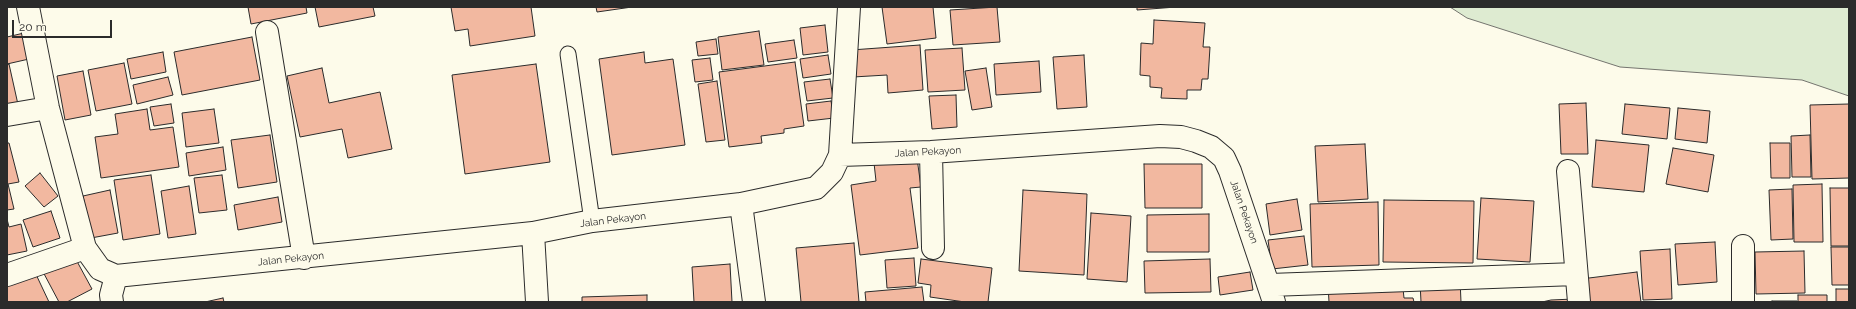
<!DOCTYPE html>
<style>
body{margin:0}
#map{position:relative;width:1856px;height:309px;overflow:hidden;background:#fdfbea;font-family:Raleway,sans-serif}
canvas{display:block}
.frame{position:absolute;inset:0;border:8px solid #2b2b2b;pointer-events:none}
.scale{position:absolute;left:12px;top:20px;width:100px;height:18px;box-sizing:border-box;border:2px solid #2b2b2b;border-top:0;padding-left:5px;font-size:12px;line-height:14px;white-space:nowrap;color:#2b2b2b;-webkit-text-stroke:3px #fdfbea;paint-order:stroke}
</style>
<div id="map">
<canvas width="1856" height="309"></canvas>
<div class="frame"></div>
<div class="scale">20 m</div>
</div>
<script>
const g = document.querySelector('canvas').getContext('2d');
g.lineJoin = 'round';
function paint(path, color) {
  g.fillStyle = color;
  g.fill(path, 'evenodd');
}
function poly(rows) {
  const path = new Path2D();
  for (const r of rows) {
    path.moveTo(r[0], r[1]);
    for (let i = 2; i < r.length; i += 2) path.lineTo(r[i], r[i + 1]);
  }
  return path;
}
function trace(path, color, width, dash) {
  g.strokeStyle = color;
  g.lineWidth = width;
  g.lineCap = dash ? 'butt' : 'round';
  g.setLineDash(dash || []);
  g.stroke(path);
}
function write(font, color, halo, rows, align = 'center') {
  g.font = font + ' Raleway,sans-serif';
  g.lineWidth = 3;
  g.setLineDash([]);
  g.textBaseline = 'middle';
  g.strokeStyle = halo;
  g.fillStyle = color;
  for (const [text, x, y, turn = 0] of rows) {
    g.save();
    g.translate(x, y);
    g.rotate((+turn || 0) * Math.PI / 180);
    g.textAlign = isNaN(turn) ? turn : align;
    if (halo) g.strokeText(text, 0, 0);
    g.fillText(text, 0, 0);
    g.restore();
  }
}
const green = poly([
 [1450,7,1849,7,1849,96,1802,80,1620,67,1467,18,1450,7]
]);
paint(green, '#deebd1');
trace(green, '#74746e', 1);
const building = poly([
 [248,7,306,7,307,13,251,24,248,7],
 [315,7,373,7,375,16,319,27,315,7],
 [451,7,531,7,535,36,470,46,468,29,455,31,451,7],
 [596,7,632,7,597,12,596,7],
 [882,7,933,7,936,38,887,44,882,7],
 [997,7,1000,42,953,45,950,10,997,7],
 [1137,7,1176,7,1137,10,1137,7],
 [1154,20,1205,23,1203,47,1210,47,1208,79,1202,79,1201,90,1187,90,1187,99,1161,98,1162,88,1150,87,1150,76,1140,75,1141,43,1153,44,1154,20],
 [825,25,828,52,803,55,800,28,825,25],
 [759,31,764,65,722,70,718,37,759,31],
 [24,33,29,59,7,64,7,37,24,33],
 [252,37,260,80,182,95,174,52,252,37],
 [716,39,718,54,698,56,696,42,716,39],
 [794,40,797,58,768,62,765,44,794,40],
 [920,45,923,90,888,93,887,75,853,77,851,50,920,45],
 [962,48,965,90,928,92,925,50,962,48],
 [163,52,166,72,131,79,127,59,163,52],
 [644,52,645,63,673,59,685,145,612,155,599,59,644,52],
 [828,55,831,74,803,78,800,59,828,55],
 [1084,55,1087,107,1057,109,1053,57,1084,55],
 [710,58,713,80,695,82,692,60,710,58],
 [1039,61,1041,92,996,95,994,64,1039,61],
 [795,62,804,126,784,129,784,133,761,136,762,143,729,147,719,72,795,62],
 [124,63,132,104,96,111,88,70,124,63],
 [9,64,19,109,7,112,7,65,9,64],
 [536,64,550,162,465,174,452,75,536,64],
 [322,68,329,103,380,92,392,149,348,158,342,129,300,137,287,76,322,68],
 [986,68,992,107,972,110,965,71,986,68],
 [83,71,91,115,65,120,57,76,83,71],
 [168,77,173,95,137,104,133,85,168,77],
 [830,79,833,98,807,101,804,82,830,79],
 [717,81,725,140,706,142,698,84,717,81],
 [956,95,957,127,932,129,929,96,956,95],
 [831,101,834,118,808,121,806,104,831,101],
 [1586,103,1588,154,1561,154,1559,104,1586,103],
 [171,104,174,123,154,126,150,107,171,104],
 [1625,104,1670,108,1667,139,1622,134,1625,104],
 [1849,104,1849,178,1812,179,1810,105,1849,104],
 [1678,108,1710,111,1707,143,1675,139,1678,108],
 [147,109,150,130,173,127,179,167,101,178,95,137,118,134,115,114,147,109],
 [214,109,219,143,186,147,182,113,214,109],
 [270,135,277,182,238,188,231,140,270,135],
 [1810,135,1811,177,1792,177,1791,136,1810,135],
 [1596,140,1649,145,1644,192,1592,187,1596,140],
 [7,143,9,143,19,182,8,184,14,209,7,210,7,143],
 [1770,143,1790,143,1790,178,1771,178,1770,143],
 [1365,144,1368,199,1318,202,1315,146,1365,144],
 [223,147,226,170,189,176,186,153,223,147],
 [1673,148,1714,155,1708,192,1666,184,1673,148],
 [917,158,921,187,910,188,918,248,860,255,851,185,876,181,874,163,917,158],
 [1144,164,1202,164,1202,208,1145,208,1144,164],
 [40,173,58,196,44,207,25,186,40,173],
 [151,175,160,234,123,240,114,180,151,175],
 [222,175,227,210,199,213,194,178,222,175],
 [1822,184,1823,242,1794,242,1793,185,1822,184],
 [189,186,196,234,168,238,161,191,189,186],
 [1830,188,1849,188,1849,246,1831,246,1830,188],
 [1792,189,1793,239,1771,240,1769,190,1792,189],
 [110,190,118,233,91,238,83,196,110,190],
 [1023,190,1087,194,1084,275,1019,271,1023,190],
 [278,197,282,222,238,230,234,205,278,197],
 [1481,198,1534,201,1530,262,1477,259,1481,198],
 [1297,199,1302,230,1270,235,1266,204,1297,199],
 [1384,200,1474,201,1473,263,1383,262,1384,200],
 [1378,202,1379,265,1312,267,1310,204,1378,202],
 [51,211,60,238,33,247,23,220,51,211],
 [1091,213,1131,216,1127,282,1087,279,1091,213],
 [1209,214,1209,252,1147,252,1147,215,1209,214],
 [7,219,9,227,21,224,27,251,7,255,7,219],
 [1304,236,1308,265,1272,269,1268,240,1304,236],
 [1715,242,1717,282,1678,285,1675,244,1715,242],
 [854,243,859,302,801,302,796,248,854,243],
 [1831,247,1849,247,1849,285,1832,285,1831,247],
 [1670,249,1672,299,1643,300,1640,251,1670,249],
 [1804,251,1805,293,1756,294,1755,252,1804,251],
 [73,254,92,289,67,302,59,302,42,270,73,254],
 [914,258,916,286,887,288,885,260,914,258],
 [921,259,992,268,988,302,965,302,930,297,931,285,918,283,921,259],
 [1210,259,1211,292,1145,293,1144,261,1210,259],
 [730,264,732,302,694,302,692,267,730,264],
 [33,268,49,302,7,302,7,281,33,268],
 [1250,272,1253,290,1220,295,1218,277,1250,272],
 [1637,272,1641,302,1584,302,1581,279,1637,272],
 [1402,279,1404,298,1413,298,1414,302,1329,302,1328,285,1402,279],
 [1460,279,1461,302,1421,302,1420,282,1460,279],
 [922,287,924,302,866,302,865,292,922,287],
 [1836,289,1849,289,1849,302,1836,302,1836,289],
 [647,295,647,302,582,302,582,297,647,295],
 [1798,295,1827,295,1827,302,1798,302,1798,295],
 [223,298,224,302,205,302,223,298],
 [1574,299,1574,302,1542,302,1551,300,1574,299],
 [1772,301,1797,301,1797,302,1772,302,1772,301]
]);
paint(building, '#f2b8a0');
trace(building, '#2b2b2b', 1);
const lane = poly([
 [568,54,592,221]
]);
const street = poly([
 [28,7,48,108,85,248,100,269,116,276,533,233,592,221,741,204,816,188,832,172,840,155,931,152,1160,136,1181,137,1196,141,1211,147,1224,158,1230,171,1274,302],
 [267,32,304,258],
 [7,115,48,108],
 [931,152,933,248],
 [840,155,849,7],
 [1568,171,1579,302],
 [741,204,754,302],
 [533,233,537,302],
 [1743,246,1743,302],
 [7,275,85,248],
 [1270,285,1576,274],
 [112,302,111,295,116,276]
]);
trace(lane, '#2b2b2b', 17);
trace(street, '#2b2b2b', 24);
trace(lane, '#fdfbea', 15);
trace(street, '#fdfbea', 22);
write('10px', '#2b2b2b', '#fdfbea', [
 ["Jalan Pekayon",928,152,-3],
 ["Jalan Pekayon",1244,212,71],
 ["Jalan Pekayon",613,220,-7],
 ["Jalan Pekayon",291,259,-6]
]);
</script>
